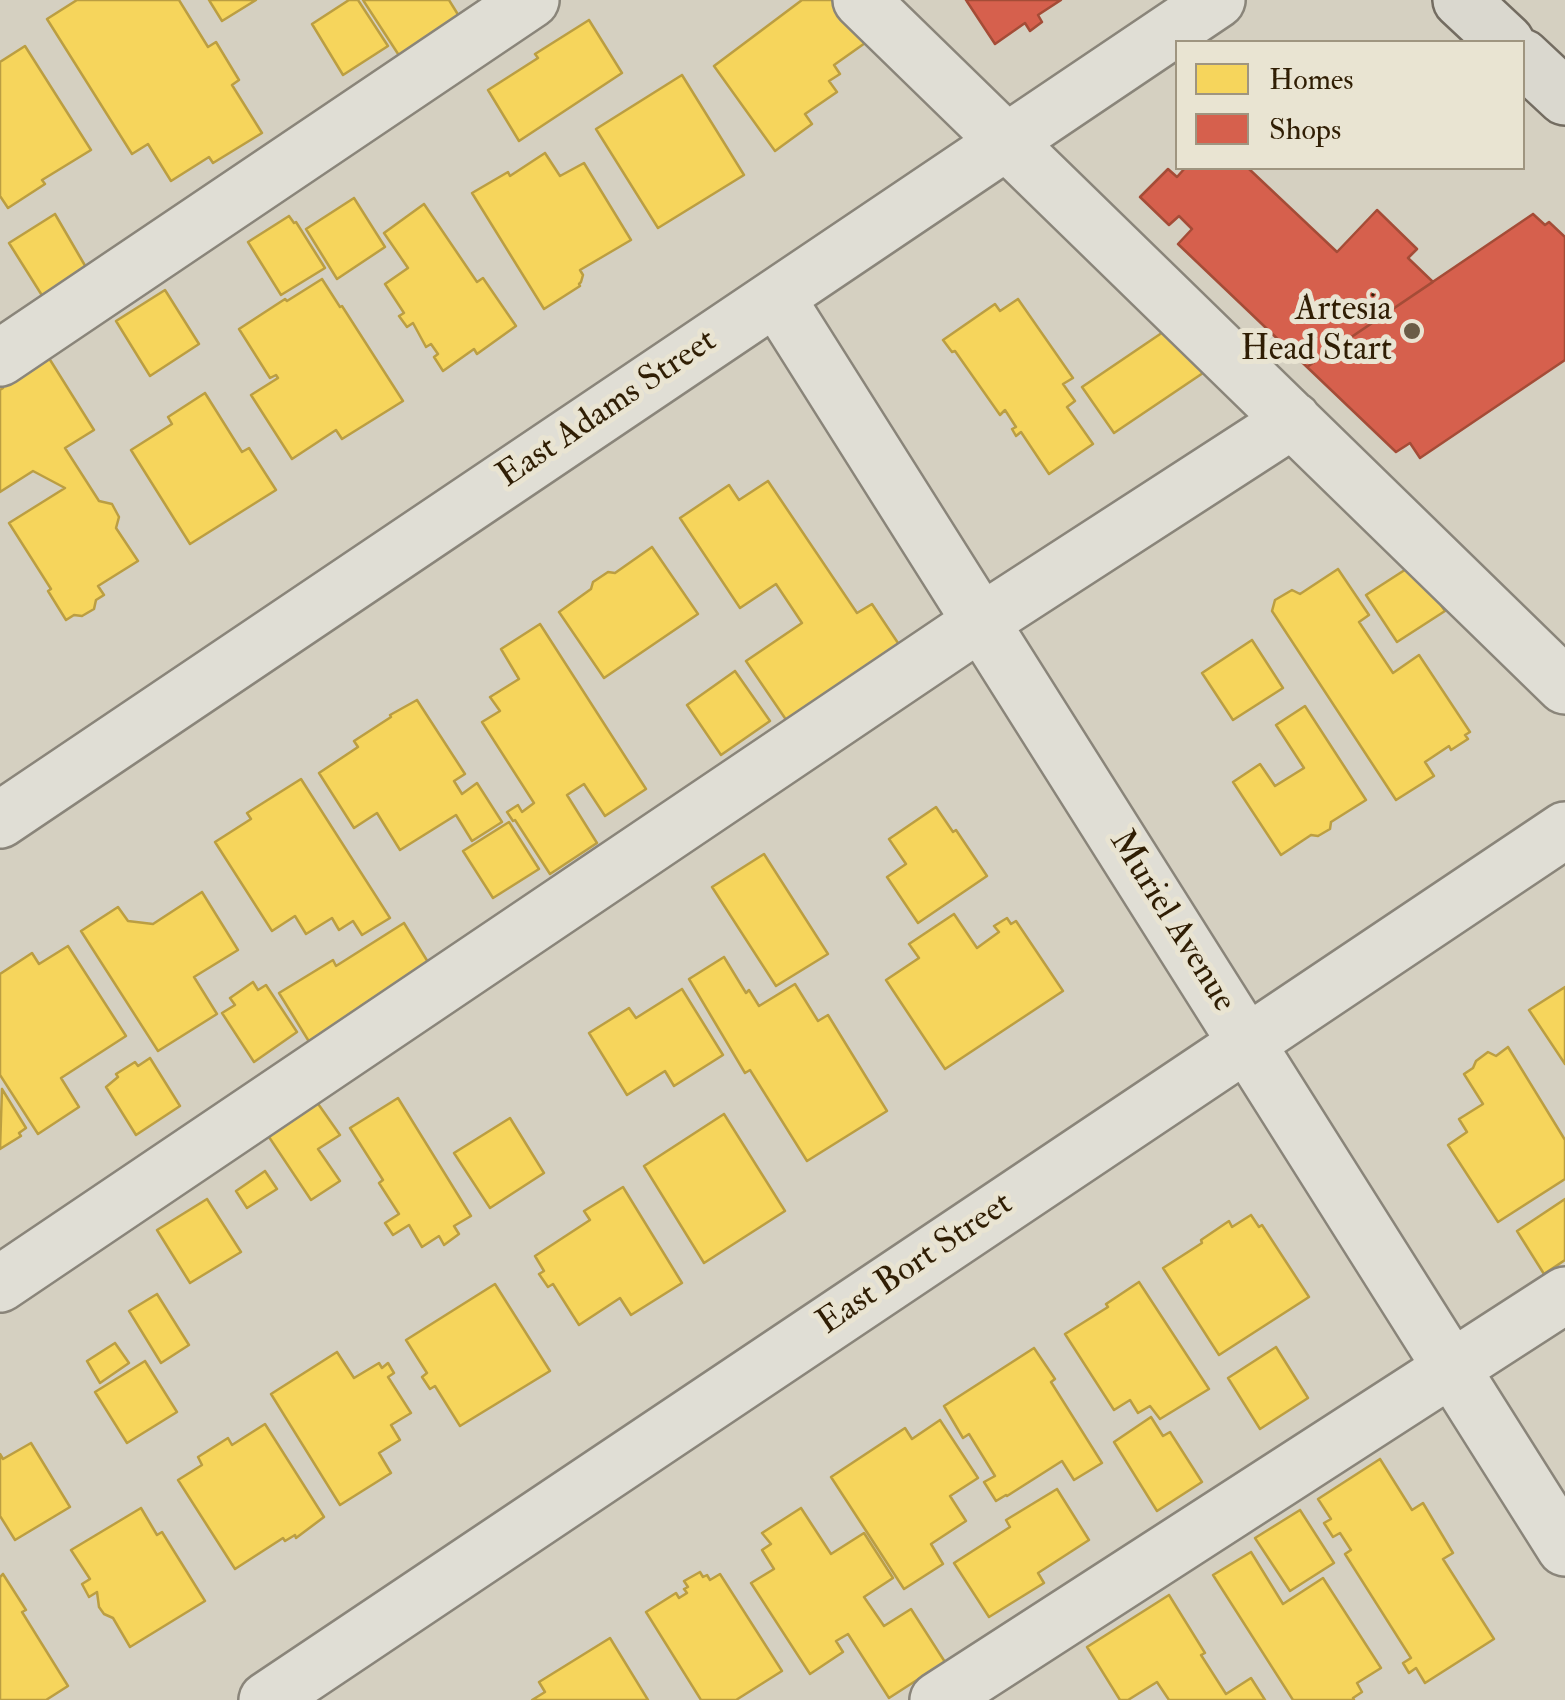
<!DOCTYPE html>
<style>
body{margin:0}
#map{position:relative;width:1565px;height:1700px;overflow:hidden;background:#d5d0c1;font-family:"IM FELL Double Pica",serif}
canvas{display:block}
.legend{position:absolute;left:1175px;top:40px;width:350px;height:130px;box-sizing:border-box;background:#e9e4d2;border:2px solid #9f9580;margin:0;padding:12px 18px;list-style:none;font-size:30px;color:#301e04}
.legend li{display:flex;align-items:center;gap:20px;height:50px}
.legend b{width:50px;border:2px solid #9f9580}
</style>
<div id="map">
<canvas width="1565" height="1700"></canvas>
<ul class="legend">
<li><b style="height:28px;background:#f6d55c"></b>Homes</li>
<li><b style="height:28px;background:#d6604d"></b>Shops</li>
</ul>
</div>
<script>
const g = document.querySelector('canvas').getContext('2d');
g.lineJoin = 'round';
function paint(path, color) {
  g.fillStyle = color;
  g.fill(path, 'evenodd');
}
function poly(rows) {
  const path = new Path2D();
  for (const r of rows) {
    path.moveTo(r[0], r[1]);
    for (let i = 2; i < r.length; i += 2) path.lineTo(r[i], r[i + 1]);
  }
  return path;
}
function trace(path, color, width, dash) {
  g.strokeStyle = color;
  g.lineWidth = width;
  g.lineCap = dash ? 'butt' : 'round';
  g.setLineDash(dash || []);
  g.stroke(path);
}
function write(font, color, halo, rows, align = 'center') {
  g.font = font + ' "IM FELL Double Pica",serif';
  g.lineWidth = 10;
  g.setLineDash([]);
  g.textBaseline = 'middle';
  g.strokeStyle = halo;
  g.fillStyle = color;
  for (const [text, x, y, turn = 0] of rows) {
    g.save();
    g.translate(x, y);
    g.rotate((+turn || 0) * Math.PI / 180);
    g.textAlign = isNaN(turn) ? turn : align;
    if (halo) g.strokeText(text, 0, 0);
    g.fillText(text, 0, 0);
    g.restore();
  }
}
const homes = poly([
 [77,0,179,0,208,47,216,42,239,80,232,85,262,133,213,163,209,157,171,181,148,144,132,154,47,19,77,0],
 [209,0,256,0,222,21,209,0],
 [349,0,358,0,388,46,343,75,312,24,349,0],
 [363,0,449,0,462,21,402,60,363,0],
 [802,0,838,0,875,36,834,65,840,74,829,81,837,92,805,114,812,124,775,151,714,66,802,0],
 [589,20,622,73,519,141,488,90,538,58,535,54,589,20],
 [25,46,91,150,42,180,45,184,8,208,0,196,0,62,25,46],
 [682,75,744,175,658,228,596,129,682,75],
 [545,153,560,176,584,163,631,240,580,270,583,275,581,282,579,284,580,286,544,309,472,193,508,172,510,176,545,153],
 [354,198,385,247,337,279,306,229,354,198],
 [424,204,477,282,483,278,516,326,477,354,474,349,443,371,434,357,438,354,431,344,426,347,413,323,407,327,399,316,404,313,385,284,408,268,384,233,424,204],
 [55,214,87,269,43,297,9,243,55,214],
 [289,216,294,223,296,222,325,268,281,295,248,242,289,216],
 [322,279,340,307,342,306,403,401,342,439,336,430,292,459,251,395,278,378,276,375,270,378,239,329,285,299,287,301,322,279],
 [165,290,199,344,150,376,116,321,165,290],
 [1018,299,1073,378,1063,384,1075,401,1067,407,1093,444,1049,474,1021,432,1016,436,1012,429,1016,427,1005,410,1000,415,955,351,952,352,943,340,995,304,1000,311,1018,299],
 [1172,326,1203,373,1114,433,1082,387,1172,326],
 [47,355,94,430,65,448,99,501,112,504,119,517,116,528,138,561,98,586,104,595,96,600,94,609,82,616,74,615,66,620,48,591,51,589,9,523,65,488,33,471,0,492,0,390,3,388,1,384,47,355],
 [205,393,242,452,249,448,276,490,190,544,131,450,172,424,168,417,205,393],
 [768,481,857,613,872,604,904,652,791,727,746,661,802,623,776,584,740,608,680,518,729,485,739,500,768,481],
 [652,547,698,614,604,678,559,612,591,589,593,582,608,572,615,573,652,547],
 [1414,564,1445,611,1397,642,1366,595,1414,564],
 [1338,569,1369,615,1359,622,1393,673,1419,655,1470,732,1465,735,1468,739,1451,750,1449,746,1425,762,1434,776,1396,800,1272,611,1275,600,1292,590,1300,594,1338,569],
 [540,624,646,789,605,816,584,784,567,795,597,843,550,874,515,820,513,821,507,812,518,805,522,812,534,803,482,722,500,711,490,697,519,679,501,649,540,624],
 [1252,640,1283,688,1233,720,1202,673,1252,640],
 [735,671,770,721,721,755,687,705,735,671],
 [417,700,465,774,454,781,462,794,477,783,502,822,472,841,456,815,400,850,377,813,354,828,319,773,358,747,354,741,391,717,390,715,417,700],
 [1305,706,1366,800,1331,822,1330,829,1318,836,1311,835,1281,855,1233,782,1260,764,1275,786,1304,768,1276,725,1305,706],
 [301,779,390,918,362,935,353,921,339,930,332,918,306,934,295,916,272,931,215,842,251,819,247,813,301,779],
 [936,807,953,832,956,830,987,876,918,923,887,877,906,864,889,839,936,807],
 [509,822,539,869,493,898,463,851,509,822],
 [764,854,828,954,776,986,712,887,764,854],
 [202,892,238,950,194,977,217,1014,158,1051,81,931,118,907,128,921,153,924,202,892],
 [954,914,977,948,999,932,994,926,1007,918,1011,924,1016,921,1063,991,945,1069,886,980,919,958,909,944,954,914],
 [404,923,431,967,399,982,361,1006,367,1014,313,1048,279,993,333,960,336,966,404,923],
 [68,946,126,1036,61,1078,79,1107,38,1134,0,1075,0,974,32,953,39,964,68,946],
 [724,957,746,993,749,990,759,1006,795,984,818,1021,828,1015,887,1111,807,1161,750,1070,745,1073,689,979,724,957],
 [253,982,258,990,266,985,297,1032,254,1062,222,1013,235,1005,230,998,253,982],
 [1565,987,1565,1064,1529,1010,1565,987],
 [682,989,723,1055,674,1086,665,1071,627,1095,589,1033,629,1008,636,1018,682,989],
 [1508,1047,1565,1140,1565,1179,1498,1222,1448,1145,1467,1132,1459,1119,1483,1104,1464,1074,1473,1068,1476,1061,1488,1052,1496,1056,1508,1047],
 [150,1058,180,1106,136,1135,106,1087,118,1077,116,1074,135,1062,138,1066,150,1058],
 [2,1089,26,1128,19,1133,21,1136,0,1149,2,1089],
 [314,1098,340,1135,318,1149,340,1181,311,1200,265,1131,314,1098],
 [398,1098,471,1216,454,1226,459,1234,444,1245,439,1236,422,1247,409,1225,393,1235,385,1223,399,1214,379,1183,383,1180,350,1128,398,1098],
 [724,1114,785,1211,704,1263,644,1166,724,1114],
 [510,1118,544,1173,490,1208,454,1153,510,1118],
 [265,1171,277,1189,247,1208,236,1191,265,1171],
 [623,1187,682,1283,631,1315,620,1298,579,1325,553,1284,548,1287,539,1274,544,1271,535,1256,590,1220,584,1211,623,1187],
 [207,1199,241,1252,190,1283,157,1230,207,1199],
 [1565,1199,1565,1260,1544,1274,1517,1231,1565,1199],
 [1251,1215,1259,1227,1262,1225,1309,1297,1219,1355,1163,1268,1202,1243,1201,1240,1229,1221,1232,1227,1251,1215],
 [1139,1282,1209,1389,1160,1419,1150,1406,1138,1413,1130,1400,1114,1410,1065,1334,1108,1307,1106,1304,1139,1282],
 [495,1284,550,1371,460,1426,435,1386,430,1389,422,1377,427,1373,406,1340,495,1284],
 [157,1294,189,1345,161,1363,129,1311,157,1294],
 [115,1343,129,1363,100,1383,87,1361,115,1343],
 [1276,1347,1308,1398,1260,1429,1228,1378,1276,1347],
 [1034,1348,1055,1379,1051,1382,1102,1463,1074,1480,1062,1461,1007,1496,1006,1495,996,1501,984,1482,995,1476,969,1434,963,1438,944,1406,1034,1348],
 [337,1352,354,1378,379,1363,382,1368,388,1363,394,1373,388,1377,411,1413,391,1425,400,1440,379,1453,391,1473,340,1505,271,1394,337,1352],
 [145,1361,177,1412,127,1443,95,1392,145,1361],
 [1151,1417,1163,1436,1170,1432,1202,1482,1157,1511,1114,1442,1151,1417],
 [940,1420,978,1478,950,1496,966,1521,931,1544,943,1564,904,1589,831,1477,905,1428,912,1439,940,1420],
 [265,1424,324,1517,296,1538,295,1535,285,1541,283,1538,235,1569,178,1480,202,1465,198,1457,228,1438,232,1445,265,1424],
 [31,1443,70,1507,15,1540,0,1516,0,1454,3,1459,31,1443],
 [1380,1459,1412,1510,1423,1503,1453,1553,1443,1559,1494,1639,1425,1683,1416,1668,1409,1673,1403,1663,1411,1658,1345,1554,1351,1550,1340,1533,1333,1537,1324,1523,1331,1519,1318,1499,1380,1459],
 [1057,1489,1089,1540,1038,1573,1044,1583,989,1617,954,1563,1010,1527,1006,1520,1057,1489],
 [141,1508,157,1535,162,1532,205,1601,130,1647,113,1618,104,1614,99,1607,97,1592,89,1597,82,1584,90,1579,71,1550,141,1508],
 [801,1508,831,1554,864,1533,893,1578,864,1597,884,1626,911,1609,945,1662,889,1698,848,1634,836,1641,843,1652,810,1674,751,1583,774,1569,762,1550,771,1544,762,1533,801,1508],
 [1300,1510,1334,1563,1290,1591,1255,1538,1300,1510],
 [1251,1552,1283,1604,1323,1578,1381,1668,1357,1683,1362,1692,1353,1698,1354,1700,1293,1700,1213,1575,1251,1552],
 [700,1572,703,1577,707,1575,710,1580,720,1574,782,1671,736,1700,701,1700,646,1612,676,1593,679,1598,687,1593,684,1589,688,1587,684,1581,700,1572],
 [3,1574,26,1610,22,1612,68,1686,46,1700,0,1700,0,1577,3,1574],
 [1169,1595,1205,1653,1201,1655,1226,1694,1251,1678,1265,1700,1169,1700,1157,1682,1128,1700,1120,1700,1087,1647,1169,1595],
 [610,1638,648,1700,532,1700,545,1692,539,1682,610,1638]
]);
paint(homes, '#f6d55c');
trace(homes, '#bb9e42', 2.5);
const shops = poly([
 [966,0,1061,0,1038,15,1042,22,1030,31,1025,23,995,44,966,0],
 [1185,168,1248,168,1337,252,1377,210,1417,249,1408,258,1433,282,1307,367,1178,244,1192,229,1179,216,1169,225,1140,197,1168,169,1177,177,1185,168],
 [1533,214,1545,225,1549,222,1565,237,1565,360,1420,458,1410,443,1396,452,1307,367,1533,214]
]);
paint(shops, '#d6604d');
trace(shops, '#a44c37', 2.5);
const minor = poly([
 [861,0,1565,686],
 [776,297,1565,1548],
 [0,358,531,0],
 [0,820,1217,0],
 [0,1284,981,622,1293,420],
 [267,1700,1565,830],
 [938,1700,1565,1295]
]);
const major = poly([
 [1461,0,1506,42],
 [1522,57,1565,97]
]);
trace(minor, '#8a857a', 60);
trace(major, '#736c61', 60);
trace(minor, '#e0ded5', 55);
trace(major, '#dad8cf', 55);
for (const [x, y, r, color] of [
 [1412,331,10,"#6a5c46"]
]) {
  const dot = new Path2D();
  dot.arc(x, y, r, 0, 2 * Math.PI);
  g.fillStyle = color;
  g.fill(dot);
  trace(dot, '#e9e4d2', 4);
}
write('35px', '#301e04', '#e9e4d2', [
 ["Artesia",1392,311],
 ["Head Start",1392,351]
], 'right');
write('35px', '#301e04', '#e9e4d2', [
 ["East Adams Street",608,410,-34],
 ["Muriel Avenue",1171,922,58],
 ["East Bort Street",916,1265,-34]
]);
</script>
